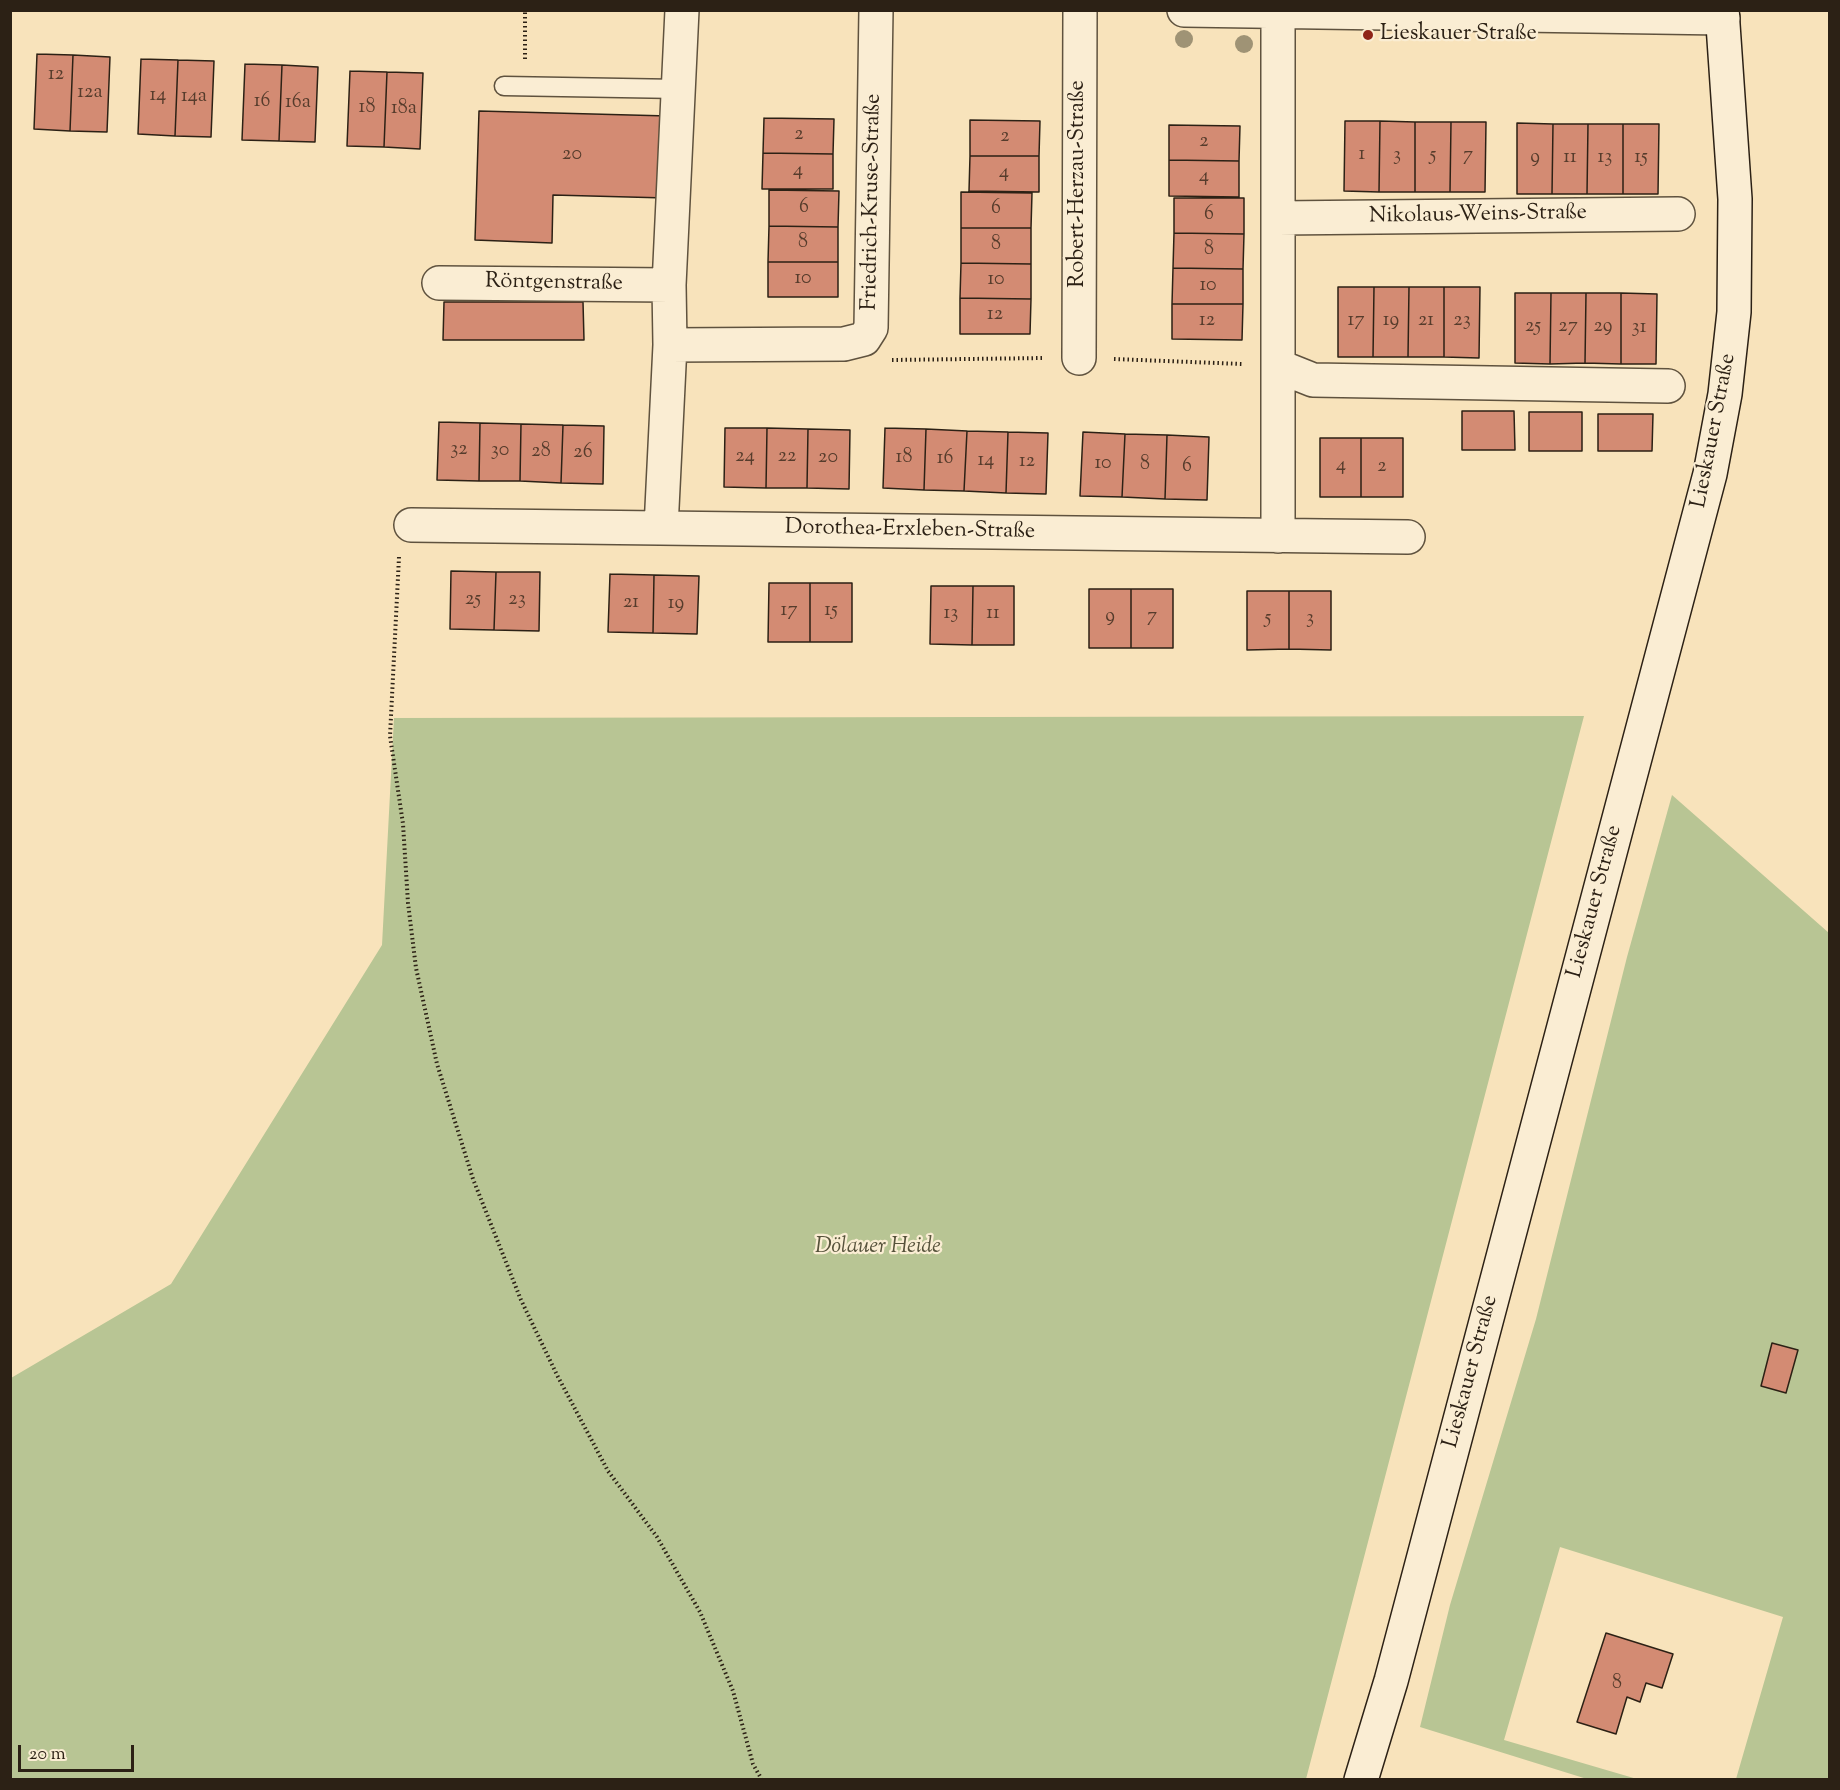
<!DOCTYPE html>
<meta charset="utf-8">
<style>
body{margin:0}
#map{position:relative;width:1840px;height:1790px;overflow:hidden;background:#f8e3bb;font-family:"Sorts Mill Goudy",serif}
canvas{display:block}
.frame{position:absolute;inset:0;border:12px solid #2c2115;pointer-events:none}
.scale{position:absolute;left:18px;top:1745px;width:116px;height:27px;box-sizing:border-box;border:3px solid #2c2115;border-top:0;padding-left:8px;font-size:18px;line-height:21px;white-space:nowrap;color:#2c2115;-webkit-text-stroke:4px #faedd3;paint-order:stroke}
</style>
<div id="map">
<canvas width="1840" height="1790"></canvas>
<div class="frame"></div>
<div class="scale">20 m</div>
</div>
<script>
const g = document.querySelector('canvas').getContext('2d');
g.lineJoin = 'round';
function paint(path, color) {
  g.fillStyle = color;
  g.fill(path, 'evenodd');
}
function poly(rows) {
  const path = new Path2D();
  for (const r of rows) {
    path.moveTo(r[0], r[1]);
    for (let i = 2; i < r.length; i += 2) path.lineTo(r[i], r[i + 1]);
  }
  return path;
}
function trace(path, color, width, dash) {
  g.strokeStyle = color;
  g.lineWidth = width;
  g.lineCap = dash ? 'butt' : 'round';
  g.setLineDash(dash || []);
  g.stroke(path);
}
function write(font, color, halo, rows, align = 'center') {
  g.font = font + ' "Sorts Mill Goudy",serif';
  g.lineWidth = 4.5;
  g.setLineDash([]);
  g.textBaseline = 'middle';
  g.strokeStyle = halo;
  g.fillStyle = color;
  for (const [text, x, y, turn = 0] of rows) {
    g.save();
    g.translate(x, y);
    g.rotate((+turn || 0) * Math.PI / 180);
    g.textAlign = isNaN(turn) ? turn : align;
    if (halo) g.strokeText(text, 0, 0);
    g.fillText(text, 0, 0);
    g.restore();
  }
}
paint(poly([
 [1584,716,1306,1779,11,1779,11,1378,171,1284,382,945,394,718],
 [1672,795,1829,933,1829,1779,1736,1779,1783,1617,1560,1547,1504,1740,1637,1779,1587,1779,1420,1727,1450,1605,1536,1319,1627,957]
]), '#b8c594');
const building = poly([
 [37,54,73,55,70,131,34,129,37,54],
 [73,55,110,57,107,132,70,131,73,55],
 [141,59,178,60,175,136,138,134,141,59],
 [178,60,214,61,211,137,175,136,178,60],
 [245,64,282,65,279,141,242,140,245,64],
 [282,65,318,67,315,142,279,141,282,65],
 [350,71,387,72,384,147,347,146,350,71],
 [387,72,423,73,420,149,384,147,387,72],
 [479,111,668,116,666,198,553,195,552,243,475,240,479,111],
 [764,118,834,119,833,154,763,153,764,118],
 [970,120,1040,121,1039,156,970,156,970,120],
 [1345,121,1380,121,1379,192,1344,191,1345,121],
 [1380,121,1415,122,1415,192,1379,192,1380,121],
 [1415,122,1451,122,1450,192,1415,192,1415,122],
 [1451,122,1486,122,1485,192,1450,192,1451,122],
 [1517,123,1553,124,1552,194,1517,194,1517,123],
 [1553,124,1588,124,1587,194,1552,194,1553,124],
 [1588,124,1623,124,1623,194,1587,194,1588,124],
 [1623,124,1659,124,1658,194,1623,194,1623,124],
 [1169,125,1240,126,1239,161,1169,160,1169,125],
 [763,153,833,154,833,189,762,189,763,153],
 [970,156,1039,156,1039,192,969,191,970,156],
 [1169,160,1239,161,1239,197,1169,196,1169,160],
 [769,190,839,191,838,227,769,226,769,190],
 [961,192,1032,193,1031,228,961,228,961,192],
 [1174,198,1244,198,1244,234,1174,233,1174,198],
 [769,226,838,227,838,262,768,262,769,226],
 [961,228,1031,228,1031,264,961,263,961,228],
 [1174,233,1244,234,1243,269,1173,268,1174,233],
 [768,262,838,262,838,297,768,297,768,262],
 [961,263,1031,264,1031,299,960,298,961,263],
 [1173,268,1243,269,1243,304,1172,304,1173,268],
 [1338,287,1374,287,1373,357,1338,357,1338,287],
 [1374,287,1409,287,1408,357,1373,357,1374,287],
 [1409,287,1444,287,1444,357,1408,357,1409,287],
 [1444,287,1480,287,1479,358,1444,357,1444,287],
 [1515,293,1551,293,1550,364,1515,363,1515,293],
 [1551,293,1586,293,1585,363,1550,364,1551,293],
 [1586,293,1621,293,1621,364,1585,363,1586,293],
 [1621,293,1657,294,1656,364,1621,364,1621,293],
 [960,298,1031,299,1030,334,960,334,960,298],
 [444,302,583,302,584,340,443,340,444,302],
 [1172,304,1243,304,1242,340,1172,339,1172,304],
 [1462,411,1514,411,1515,450,1462,450,1462,411],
 [1529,412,1582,412,1582,451,1529,451,1529,412],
 [1598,414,1653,414,1652,451,1598,451,1598,414],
 [439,422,480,423,479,481,437,480,439,422],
 [480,423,521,424,520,481,479,481,480,423],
 [521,424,563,425,561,483,520,481,521,424],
 [563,425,604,426,603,484,561,483,563,425],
 [725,428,767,428,766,488,724,487,725,428],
 [767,428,808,429,807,488,766,488,767,428],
 [885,428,926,429,924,490,883,488,885,428],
 [808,429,850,430,849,489,807,488,808,429],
 [926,429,967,431,964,491,924,490,926,429],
 [967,431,1008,432,1006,493,964,491,967,431],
 [1008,432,1048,433,1046,494,1006,493,1008,432],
 [1083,432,1125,434,1122,497,1080,496,1083,432],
 [1125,434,1167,435,1165,499,1122,497,1125,434],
 [1167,435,1209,437,1207,500,1165,499,1167,435],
 [1320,438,1361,438,1361,497,1320,497,1320,438],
 [1361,438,1403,438,1403,497,1361,497,1361,438],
 [451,571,496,572,494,630,450,629,451,571],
 [496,572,540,572,539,631,494,630,496,572],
 [610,574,654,575,653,633,608,632,610,574],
 [654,575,699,576,697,634,653,633,654,575],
 [769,583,810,583,810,642,768,642,769,583],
 [810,583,852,583,852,642,810,642,810,583],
 [931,586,973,586,972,645,930,644,931,586],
 [973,586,1014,586,1014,645,972,645,973,586],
 [1089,589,1131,589,1131,648,1089,648,1089,589],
 [1131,589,1173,589,1173,648,1131,648,1131,589],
 [1247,591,1289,591,1289,649,1247,650,1247,591],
 [1289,591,1331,591,1331,650,1289,649,1289,591],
 [1772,1343,1798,1350,1786,1393,1761,1386,1772,1343],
 [1606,1633,1673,1654,1662,1688,1646,1683,1640,1702,1627,1697,1616,1734,1577,1722,1606,1633]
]);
paint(building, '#d38b73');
trace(building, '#2c2115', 1.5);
const lane = poly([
 [504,86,680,89]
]);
const street = poly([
 [1184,10,1723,18],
 [1278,218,1678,214],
 [439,283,669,285],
 [670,345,669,285,682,10],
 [1079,358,1080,10],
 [1278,366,1313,380,1668,386],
 [411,525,1408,537],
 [661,528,670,345,844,344,864,339,871,328,876,10],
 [1278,536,1278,11]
]);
const secondary = poly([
 [1361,1780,1391,1681,1710,474,1725,394,1734,312,1735,199,1722,10]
]);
trace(lane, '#5f523e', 21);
trace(street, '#5f523e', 36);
trace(secondary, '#2c2115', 36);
trace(poly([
 [525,59,525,10],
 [1114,359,1242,364],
 [892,360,1044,358],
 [399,557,390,736,403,824,408,903,416,968,437,1064,473,1179,521,1300,557,1375,608,1471,657,1537,700,1612,733,1691,753,1764,762,1780]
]), '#2c2115', 4, [1.5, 3]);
trace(lane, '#faedd3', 18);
trace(street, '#faedd3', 33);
trace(secondary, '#faedd3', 33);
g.fillStyle = '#9f9375';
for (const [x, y] of [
 [1184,39],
 [1244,44]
]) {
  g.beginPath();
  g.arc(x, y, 9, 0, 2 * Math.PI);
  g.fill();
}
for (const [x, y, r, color] of [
 [1368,35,6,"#8f2418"]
]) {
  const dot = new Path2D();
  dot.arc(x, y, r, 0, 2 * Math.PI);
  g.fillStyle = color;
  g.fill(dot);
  trace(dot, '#faedd3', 2);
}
write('20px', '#563c2c', null, [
 ["12",56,76],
 ["12a",90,94],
 ["14",158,97],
 ["14a",194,98],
 ["16",262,103],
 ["16a",298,104],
 ["18",367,109],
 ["18a",404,110],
 ["2",799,136],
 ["2",1005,138],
 ["2",1204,143],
 ["20",572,156],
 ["1",1362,156],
 ["3",1397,157],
 ["5",1433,157],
 ["7",1468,157],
 ["9",1535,159],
 ["11",1570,159],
 ["13",1605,159],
 ["15",1641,159],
 ["4",798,172],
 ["4",1004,174],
 ["4",1204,178],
 ["6",804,209],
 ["6",996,210],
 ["6",1209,216],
 ["8",803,244],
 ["8",996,246],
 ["8",1209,251],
 ["10",803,280],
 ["10",996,281],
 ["10",1208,287],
 ["12",995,316],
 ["12",1207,322],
 ["17",1356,322],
 ["19",1391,322],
 ["21",1426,322],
 ["23",1462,322],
 ["25",1533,328],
 ["27",1568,328],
 ["29",1603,328],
 ["31",1639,329],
 ["32",459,451],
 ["30",500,452],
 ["28",541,453],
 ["26",583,454],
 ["24",745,458],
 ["22",787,458],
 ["20",828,459],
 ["18",904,459],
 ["16",945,460],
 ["14",986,462],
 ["12",1027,463],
 ["10",1103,465],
 ["8",1145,466],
 ["4",1341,467],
 ["6",1187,468],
 ["2",1382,468],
 ["25",473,601],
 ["23",517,601],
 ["21",631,604],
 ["19",676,605],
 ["17",789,612],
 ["15",831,612],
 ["13",951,615],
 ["11",993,615],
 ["9",1110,618],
 ["7",1152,618],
 ["5",1268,620],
 ["3",1310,620],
 ["8",1617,1685]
]);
write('22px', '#2c2115', '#faedd3', [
 ["Lieskauer Straße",1380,35]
], 'left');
write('22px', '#2c2115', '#faedd3', [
 ["Robert-Herzau-Straße",1079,184,-90],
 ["Friedrich-Kruse-Straße",873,202,-89],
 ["Nikolaus-Weins-Straße",1478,216,-1],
 ["Röntgenstraße",554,284,1],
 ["Lieskauer Straße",1715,431,-79],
 ["Dorothea-Erxleben-Straße",910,531,1],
 ["Lieskauer Straße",1596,902,-75],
 ["Lieskauer Straße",1472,1372,-75]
]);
write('italic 22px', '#56523b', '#faedd3', [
 ["Dölauer Heide",878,1248]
]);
</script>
